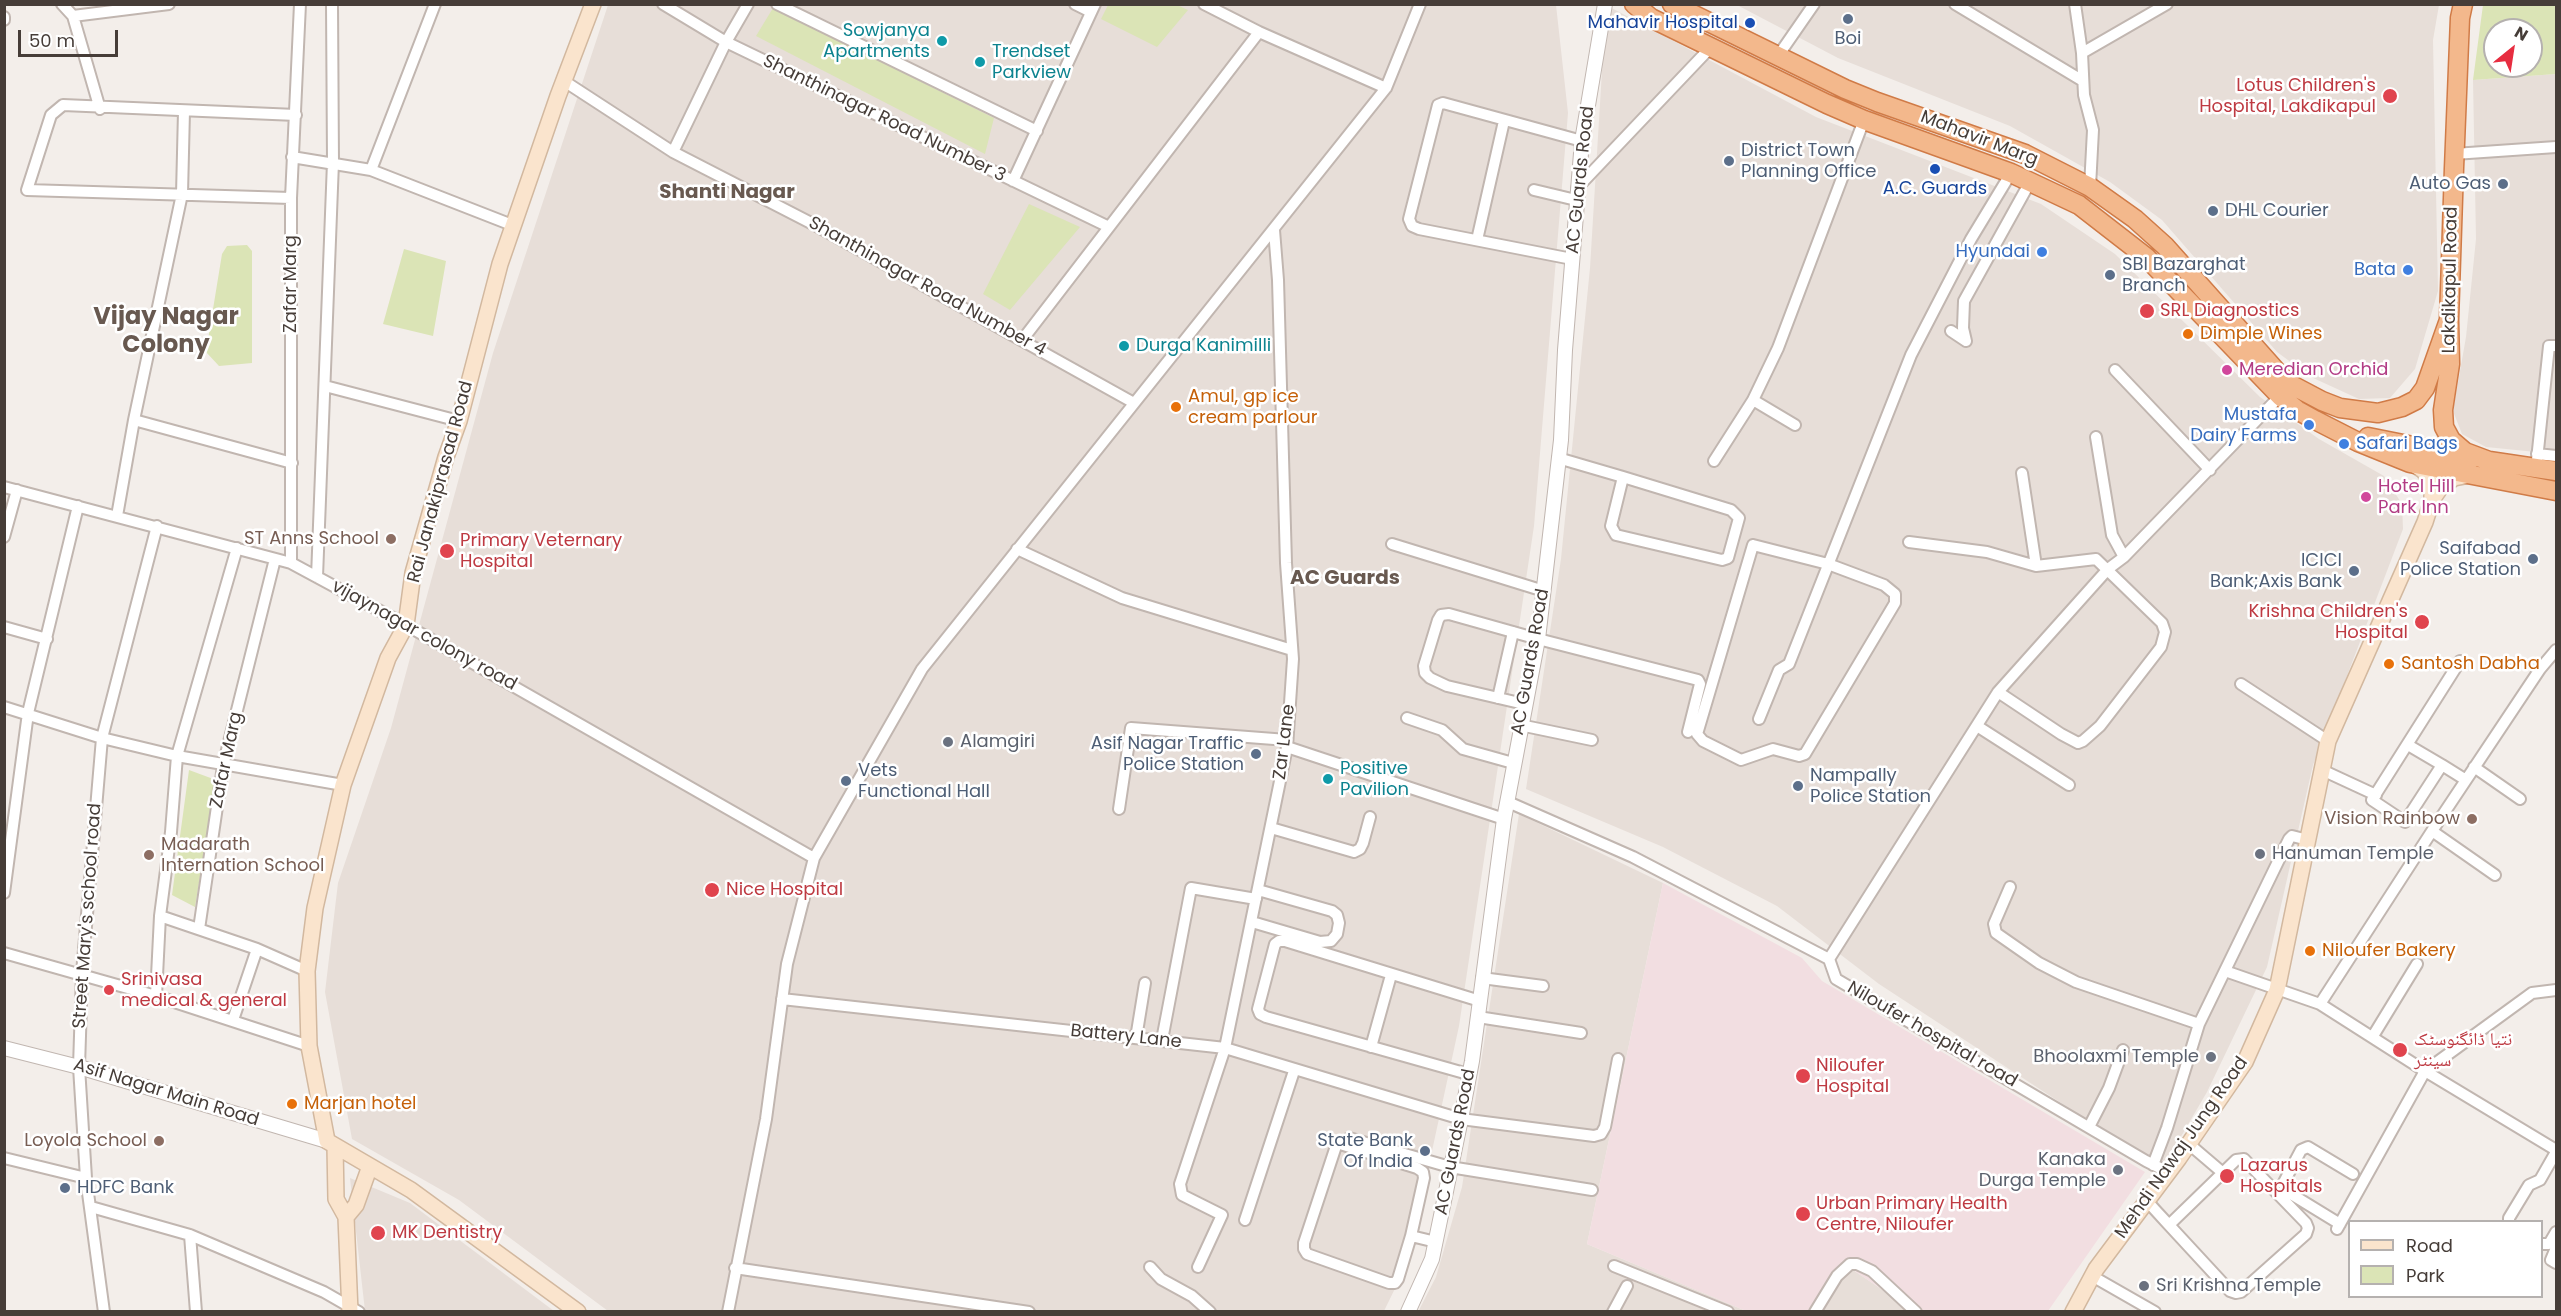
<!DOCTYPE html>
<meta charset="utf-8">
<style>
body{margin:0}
#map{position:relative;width:2561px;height:1316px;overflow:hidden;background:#f3eeea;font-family:Poppins,sans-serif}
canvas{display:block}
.frame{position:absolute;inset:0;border:6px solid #463d38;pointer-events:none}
.legend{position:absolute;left:2348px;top:1220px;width:195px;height:78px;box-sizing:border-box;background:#fff;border:2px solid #b5b1af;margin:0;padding:8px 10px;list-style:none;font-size:18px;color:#463d38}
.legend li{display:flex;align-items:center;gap:12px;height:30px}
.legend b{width:30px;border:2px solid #b5b1af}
.north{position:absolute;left:2483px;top:18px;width:60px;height:60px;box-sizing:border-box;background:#fff;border:2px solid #b5b1af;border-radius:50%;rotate:30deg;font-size:16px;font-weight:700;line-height:24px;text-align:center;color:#463d38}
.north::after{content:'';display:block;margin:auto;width:21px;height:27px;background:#e72d40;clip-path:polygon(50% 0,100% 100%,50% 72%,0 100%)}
.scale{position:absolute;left:18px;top:30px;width:100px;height:27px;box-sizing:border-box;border:3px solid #463d38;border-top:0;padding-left:8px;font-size:18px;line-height:21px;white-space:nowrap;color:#463d38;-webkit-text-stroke:4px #fff;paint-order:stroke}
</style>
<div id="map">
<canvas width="2561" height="1316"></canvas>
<div class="frame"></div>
<ul class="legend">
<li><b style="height:8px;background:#fae4cd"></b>Road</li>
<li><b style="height:16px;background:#dbe4b6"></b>Park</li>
</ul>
<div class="north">N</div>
<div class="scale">50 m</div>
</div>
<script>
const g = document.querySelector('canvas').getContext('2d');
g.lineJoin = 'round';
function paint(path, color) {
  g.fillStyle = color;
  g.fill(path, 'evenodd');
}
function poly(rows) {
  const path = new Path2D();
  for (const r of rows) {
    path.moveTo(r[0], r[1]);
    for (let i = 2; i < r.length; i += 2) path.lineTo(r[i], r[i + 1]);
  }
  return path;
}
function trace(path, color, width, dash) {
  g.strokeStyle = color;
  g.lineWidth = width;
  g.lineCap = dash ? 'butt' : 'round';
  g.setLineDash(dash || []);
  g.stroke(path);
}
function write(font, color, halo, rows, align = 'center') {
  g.font = font + ' Poppins,"Noto Naskh Arabic",sans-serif';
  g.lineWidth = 5;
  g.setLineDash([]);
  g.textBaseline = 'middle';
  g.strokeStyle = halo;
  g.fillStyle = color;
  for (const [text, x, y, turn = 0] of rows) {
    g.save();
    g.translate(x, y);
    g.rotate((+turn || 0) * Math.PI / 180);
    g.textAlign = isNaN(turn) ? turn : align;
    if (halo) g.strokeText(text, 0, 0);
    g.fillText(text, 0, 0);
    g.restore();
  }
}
paint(poly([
 [608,5,1556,5,1568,113,1534,526,1459,1026,1408,1262,1384,1311,608,1311,459,1200,352,1139,325,992,338,883,391,728,493,353],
 [1606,5,1816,117,2041,204,2115,254,2260,397,2319,439,2384,476,2402,504,2403,529,2313,765,2267,967,2207,1092,2162,1169,1879,984,1777,906,1663,847,1526,789,1561,559,1590,268],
 [1737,5,2439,5,2433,40,2438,291,2415,369,2390,398,2359,399,2311,377,2277,352,2162,220,2110,182,2010,126,1838,58],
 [2556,74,2556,454,2486,447,2462,434,2453,411,2466,337,2476,239,2473,80],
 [1519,814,1663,883,1587,1244,1746,1311,1418,1312,1436,1277,1462,1187],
 [350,1178,410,1203,554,1311,365,1311],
 [1850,1268,1914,1311,1817,1312]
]), '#e7ded8');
paint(poly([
 [1663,883,1802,958,1822,981,2145,1172,2048,1311,1914,1311,1850,1268,1817,1311,1746,1311,1587,1244]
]), '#f2dee1');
paint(poly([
 [1108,5,1177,5,1188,10,1157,47,1101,19],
 [2483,5,2556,5,2556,74,2473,80],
 [2495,30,2531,30,2531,66,2495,66],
 [773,8,994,118,985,154,756,36],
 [1029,204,1080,227,1010,310,983,294],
 [247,245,252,251,252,363,219,366,206,352,222,254,227,246],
 [404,249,446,261,433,336,383,324],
 [189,770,216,780,195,907,172,895]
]), '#dbe4b6');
const minor = poly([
 [62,4,73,16,100,109],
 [663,4,726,42,1109,227],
 [777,4,1037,131],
 [1075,4,1091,12],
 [1204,4,1259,32,1386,88],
 [1955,4,2083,81],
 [2075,4,2082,53,2084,95,2093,130,2090,187],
 [73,16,169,4],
 [4,17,4,20],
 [2082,53,2167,4],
 [1778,56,1814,4],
 [564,81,673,152,811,223,1134,403],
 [673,152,726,42,748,4],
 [2454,154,2556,147],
 [292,157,371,170,512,225],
 [371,170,435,4],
 [1013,181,1095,4],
 [1577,188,1711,47],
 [1534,190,1576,200],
 [291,198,27,190,51,115,63,105,296,115],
 [1477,240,1504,121],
 [1572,259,1419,229,1412,226,1409,219,1438,105,1443,103,1582,141],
 [1951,331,1966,341],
 [1023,339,1259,32],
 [1966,341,1963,328,1964,301,2030,182],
 [2115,370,2210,470],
 [325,386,459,421],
 [1753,400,1795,425],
 [134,420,292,463],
 [2096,437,2112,535,2124,557],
 [2537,454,2556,456],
 [1558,458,1623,477,1731,510,1739,518,1728,558,1722,560,1616,535,1611,526,1623,477],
 [1714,461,1753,400,1778,348,1864,120],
 [2536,469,2549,346,2556,346],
 [2022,473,2036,566],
 [4,487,291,563,406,625,814,858],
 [117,516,134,420,182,194,184,111],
 [4,537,17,490],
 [1909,542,1987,552,2036,566,2096,559,2162,623,2165,632,2161,647,2100,726,2083,741,2078,743,2061,734,1998,692],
 [1392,544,1544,591],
 [1753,545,1828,564,1884,585,1895,594,1895,603,1805,754,1799,756,1773,749,1741,760,1703,741,1697,734,1753,545],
 [1017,549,1122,598,1292,650],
 [291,563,291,198,300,4],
 [317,577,333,162,332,4],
 [4,627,47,639],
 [2241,684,2328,741],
 [1498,698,1513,632],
 [1524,704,1447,686,1430,678,1425,673,1424,666,1438,620,1441,615,1449,614,1538,639,1698,680,1700,684,1688,732],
 [4,707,102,738,177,756,343,785],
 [1407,718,1442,730,1463,749,1513,763],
 [1759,719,1779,670,1789,664,1911,355,1971,239,2011,173],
 [1520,725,1592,740],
 [1977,726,2069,785],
 [2408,745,2442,765,2405,822,2372,800,2460,661],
 [1287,747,1504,819],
 [2442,765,2466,780],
 [2474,767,2520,799],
 [2322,770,2376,795],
 [1508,802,1633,857,1829,959,1836,979,2146,1161,2168,1172],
 [1119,809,1131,728,1287,740],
 [1271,828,1354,852,1360,849,1363,843,1370,817],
 [2432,831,2495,875],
 [2010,887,1994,924,1996,933,2039,963,2076,982,2199,1024],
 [4,893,28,713,78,506],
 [160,916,257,949,307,971],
 [1252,922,1320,942,1331,941,1337,934,1339,923,1337,915,1332,911,1258,890],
 [199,929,223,766,275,559],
 [4,953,156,996,309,1046],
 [1829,959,1998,692,2108,569,2124,557,2280,396],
 [2225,971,2320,1004,2425,1071,2556,1150],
 [1482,978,1543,986],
 [156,996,160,916,171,832,177,756,237,548],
 [782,999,1225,1048,1461,1119,1594,1136,1601,1134,1605,1127,1618,1059],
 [2320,1004,2432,831,2540,669,2556,650],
 [1478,1017,1581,1033],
 [233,1020,257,949],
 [2373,1036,2417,964],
 [1136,1038,1145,983],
 [1162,1040,1191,888,1256,899],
 [1371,1047,1391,975],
 [1468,1074,1266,1017,1260,1014,1258,1009,1275,944,1279,941,1285,941,1480,1001],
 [2089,1127,2109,1088,2123,1050],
 [1349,1138,1450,1167,1592,1190],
 [2189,1144,2223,1173],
 [4,1158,86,1178],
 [2153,1165,2167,1128,2199,1024,2289,839,2292,836,2308,840],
 [2147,1201,2157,1212,2169,1225,2230,1291,2236,1293,2241,1292,2306,1234,2308,1228,2306,1223,2244,1159,2236,1160,2169,1225],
 [91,1207,190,1235,324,1292,359,1312],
 [1245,1220,1294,1071],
 [2509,1222,2509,1218,2529,1185,2540,1180,2556,1152],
 [2340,1224,2291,1194,2283,1184,2301,1150,2308,1147,2353,1174],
 [2337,1229,2425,1071,2532,993,2556,990],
 [190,1235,196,1312],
 [1411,1236,1398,1279,1395,1283,1389,1283,1307,1254,1304,1249,1304,1243,1337,1143,1417,1168,1423,1172,1424,1178,1411,1236,1436,1242],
 [2542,1244,2549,1244,2556,1232],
 [2556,1248,2551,1260,2556,1263],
 [1614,1266,1728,1312],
 [1150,1267,1161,1279,1192,1296,1210,1312],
 [1198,1267,1222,1215,1182,1195,1180,1184,1225,1048,1287,747,1293,659,1286,563,1278,280,1274,230],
 [735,1268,1029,1312],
 [2092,1276,2155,1312],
 [104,1312,86,1178,79,1067,82,973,102,738,157,526],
 [728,1312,766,1119,787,964,814,858,922,669,1386,88,1420,4],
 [1613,1312,1627,1286],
 [1815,1312,1837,1276,1850,1264,1857,1264,1872,1271,1916,1312]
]);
const tertiary = poly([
 [4,1048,79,1067,327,1141],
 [1408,1312,1432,1259,1461,1119,1472,1061,1504,819,1538,639,1561,440,1565,350,1582,141,1605,4]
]);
const secondary = poly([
 [2413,464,2424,471,2432,485,2432,500],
 [335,1146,336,1199,346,1217,350,1312],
 [346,1217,356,1205,370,1166],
 [578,1312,411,1190,327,1141,309,1046,307,971,315,908,343,785,388,658,406,625,413,573,446,457,459,421,500,264,558,96,593,4],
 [2073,1312,2096,1269,2179,1158,2245,1062,2277,990,2328,741,2425,522,2432,500,2441,487,2454,478,2470,475]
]);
const trunk = poly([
 [1634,4,1651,18,1827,104,1864,120,2011,173,2079,205,2146,257,2280,396,2297,410,2315,420,2358,442,2410,463,2556,491],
 [1672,4,1845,89,1877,102,2025,154,2090,187,2135,219,2165,246,2286,382,2322,401,2340,408,2378,413,2402,407,2416,400,2425,388,2449,320],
 [2463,4,2460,18,2454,168,2449,320,2450,364,2443,410,2444,427,2451,440,2465,452,2489,461,2556,471],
 [2368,437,2473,458]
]);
trace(minor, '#c1b6b0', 14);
trace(tertiary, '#c1b6b0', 16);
trace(secondary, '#d2b89f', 18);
trace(trunk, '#d07b47', 21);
trace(minor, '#fff', 10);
trace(tertiary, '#fff', 14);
trace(secondary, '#fae4cd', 15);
trace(trunk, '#f3b88c', 18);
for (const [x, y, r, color] of [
 [1848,19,6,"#5c6f8a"],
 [1750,23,6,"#1a4fb4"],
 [942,41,6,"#0f9aa8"],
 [980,62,6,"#0f9aa8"],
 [2390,96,8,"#e0444e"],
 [1729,161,6,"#5c6f8a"],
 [1935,169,6,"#1a4fb4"],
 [2503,184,6,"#5c6f8a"],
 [2213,211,6,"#5c6f8a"],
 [2042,252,6,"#3f7fe0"],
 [2408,270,6,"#3f7fe0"],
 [2110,275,6,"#5c6f8a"],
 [2147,311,8,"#e0444e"],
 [2188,334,6,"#e8710a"],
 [1124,346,6,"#0f9aa8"],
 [2227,370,6,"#d1479c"],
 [1176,407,6,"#e8710a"],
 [2309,425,6,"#3f7fe0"],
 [2344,444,6,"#3f7fe0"],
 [2366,497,6,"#d1479c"],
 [391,539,6,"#8d6e63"],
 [447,551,8,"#e0444e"],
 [2533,559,6,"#5c6f8a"],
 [2354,571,6,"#5c6f8a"],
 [2422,622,8,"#e0444e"],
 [2389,664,6,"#e8710a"],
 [948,742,6,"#6b7280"],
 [1256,754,6,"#5c6f8a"],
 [1328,779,6,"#0f9aa8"],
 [846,781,6,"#5c6f8a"],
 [1798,786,6,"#5c6f8a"],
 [2472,819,6,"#8d6e63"],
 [2260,854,6,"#6b7280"],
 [149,855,6,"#8d6e63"],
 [712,890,8,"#e0444e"],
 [2310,951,6,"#e8710a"],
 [109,990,6,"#e0444e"],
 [2400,1050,8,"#e0444e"],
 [2211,1057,6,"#6b7280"],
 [1803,1076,8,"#e0444e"],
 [292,1104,6,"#e8710a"],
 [159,1141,6,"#8d6e63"],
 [1425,1151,6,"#5c6f8a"],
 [2118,1170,6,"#6b7280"],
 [2227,1176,8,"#e0444e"],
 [65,1188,6,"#5c6f8a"],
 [1803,1214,8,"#e0444e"],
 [378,1233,8,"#e0444e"],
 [2144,1286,6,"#6b7280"]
]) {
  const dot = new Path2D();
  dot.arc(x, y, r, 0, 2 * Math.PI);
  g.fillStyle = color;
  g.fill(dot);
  trace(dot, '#fff', 2);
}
write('18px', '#164399', '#fff', [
 ["Mahavir Hospital",1738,23],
 ["A.C. Guards",1935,189,"center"]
], 'right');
write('18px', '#0d838f', '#fff', [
 ["Sowjanya",930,31,"right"],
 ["Apartments",930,52,"right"],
 ["Trendset",992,52],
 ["Parkview",992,73],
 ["Durga Kanimilli",1136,346],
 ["Positive",1340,769],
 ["Pavilion",1340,790]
], 'left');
write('18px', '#4e5e75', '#fff', [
 ["Boi",1848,39,"center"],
 ["District Town",1741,151],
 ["Planning Office",1741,172],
 ["Auto Gas",2491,184,"right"],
 ["DHL Courier",2225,211],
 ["SBI Bazarghat",2122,265],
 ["Branch",2122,286],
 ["Saifabad",2521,549,"right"],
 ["Police Station",2521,570,"right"],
 ["ICICI",2342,561,"right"],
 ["Bank;Axis Bank",2342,582,"right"],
 ["Asif Nagar Traffic",1244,744,"right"],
 ["Police Station",1244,765,"right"],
 ["Vets",858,771],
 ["Functional Hall",858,792],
 ["Nampally",1810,776],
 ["Police Station",1810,797],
 ["State Bank",1413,1141,"right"],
 ["Of India",1413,1162,"right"],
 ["HDFC Bank",77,1188]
], 'left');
write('18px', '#be3a42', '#fff', [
 ["Lotus Children's",2376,86,"right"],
 ["Hospital, Lakdikapul",2376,107,"right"],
 ["SRL Diagnostics",2160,311],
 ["Primary Veternary",460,541],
 ["Hospital",460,562],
 ["Krishna Children's",2408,612,"right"],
 ["Hospital",2408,633,"right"],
 ["Nice Hospital",726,890],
 ["Srinivasa",121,980],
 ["medical & general",121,1001],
 ["نتیا ڈائگنوسٹک",2414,1040],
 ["سینٹر",2414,1061],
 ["Niloufer",1816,1066],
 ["Hospital",1816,1087],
 ["Lazarus",2240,1166],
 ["Hospitals",2240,1187],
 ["Urban Primary Health",1816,1204],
 ["Centre, Niloufer",1816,1225],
 ["MK Dentistry",392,1233]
], 'left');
write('18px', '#463d38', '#fff', [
 ["Shanthinagar Road Number 3",884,119,26],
 ["Mahavir Marg",1979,139,21],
 ["AC Guards Road",1581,180,-84],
 ["Lakdikapul Road",2451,280,-89],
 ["Zafar Marg",291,284,-90],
 ["Shanthinagar Road Number 4",927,287,29],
 ["Rai Janakiprasad Road",441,482,-75],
 ["vijaynagar colony road",424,636,29],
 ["AC Guards Road",1531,662,-80],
 ["Zar Lane",1285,742,-83],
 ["Zafar Marg",227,760,-78],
 ["Street Mary's school road",88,916,-86],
 ["Niloufer hospital road",1932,1035,30],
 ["Battery Lane",1126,1037,6],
 ["Asif Nagar Main Road",166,1093,17],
 ["AC Guards Road",1456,1142,-79],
 ["Mehdi Nawaj Jung Road",2182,1148,-55]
]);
write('18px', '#366cbe', '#fff', [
 ["Hyundai",2030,252],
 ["Bata",2396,270],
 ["Mustafa",2297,415],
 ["Dairy Farms",2297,436],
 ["Safari Bags",2356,444,"left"]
], 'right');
write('18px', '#c56008', '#fff', [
 ["Dimple Wines",2200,334],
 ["Amul, gp ice",1188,397],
 ["cream parlour",1188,418],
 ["Santosh Dabha",2401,664],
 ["Niloufer Bakery",2322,951],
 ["Marjan hotel",304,1104]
], 'left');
write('18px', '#b23c85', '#fff', [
 ["Meredian Orchid",2239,370],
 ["Hotel Hill",2378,487],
 ["Park Inn",2378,508]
], 'left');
write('18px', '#785e54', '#fff', [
 ["ST Anns School",379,539],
 ["Vision Rainbow",2460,819],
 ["Madarath",161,845,"left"],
 ["Internation School",161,866,"left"],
 ["Loyola School",147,1141]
], 'right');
write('18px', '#5b616d', '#fff', [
 ["Alamgiri",960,742],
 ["Hanuman Temple",2272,854],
 ["Bhoolaxmi Temple",2199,1057,"right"],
 ["Kanaka",2106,1160,"right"],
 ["Durga Temple",2106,1181,"right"],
 ["Sri Krishna Temple",2156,1286]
], 'left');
write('bold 20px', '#685950', '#fff', [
 ["Shanti Nagar",727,193],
 ["AC Guards",1345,579]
]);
write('bold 24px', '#685950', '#fff', [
 ["Vijay Nagar",166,318],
 ["Colony",166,346]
]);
</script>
